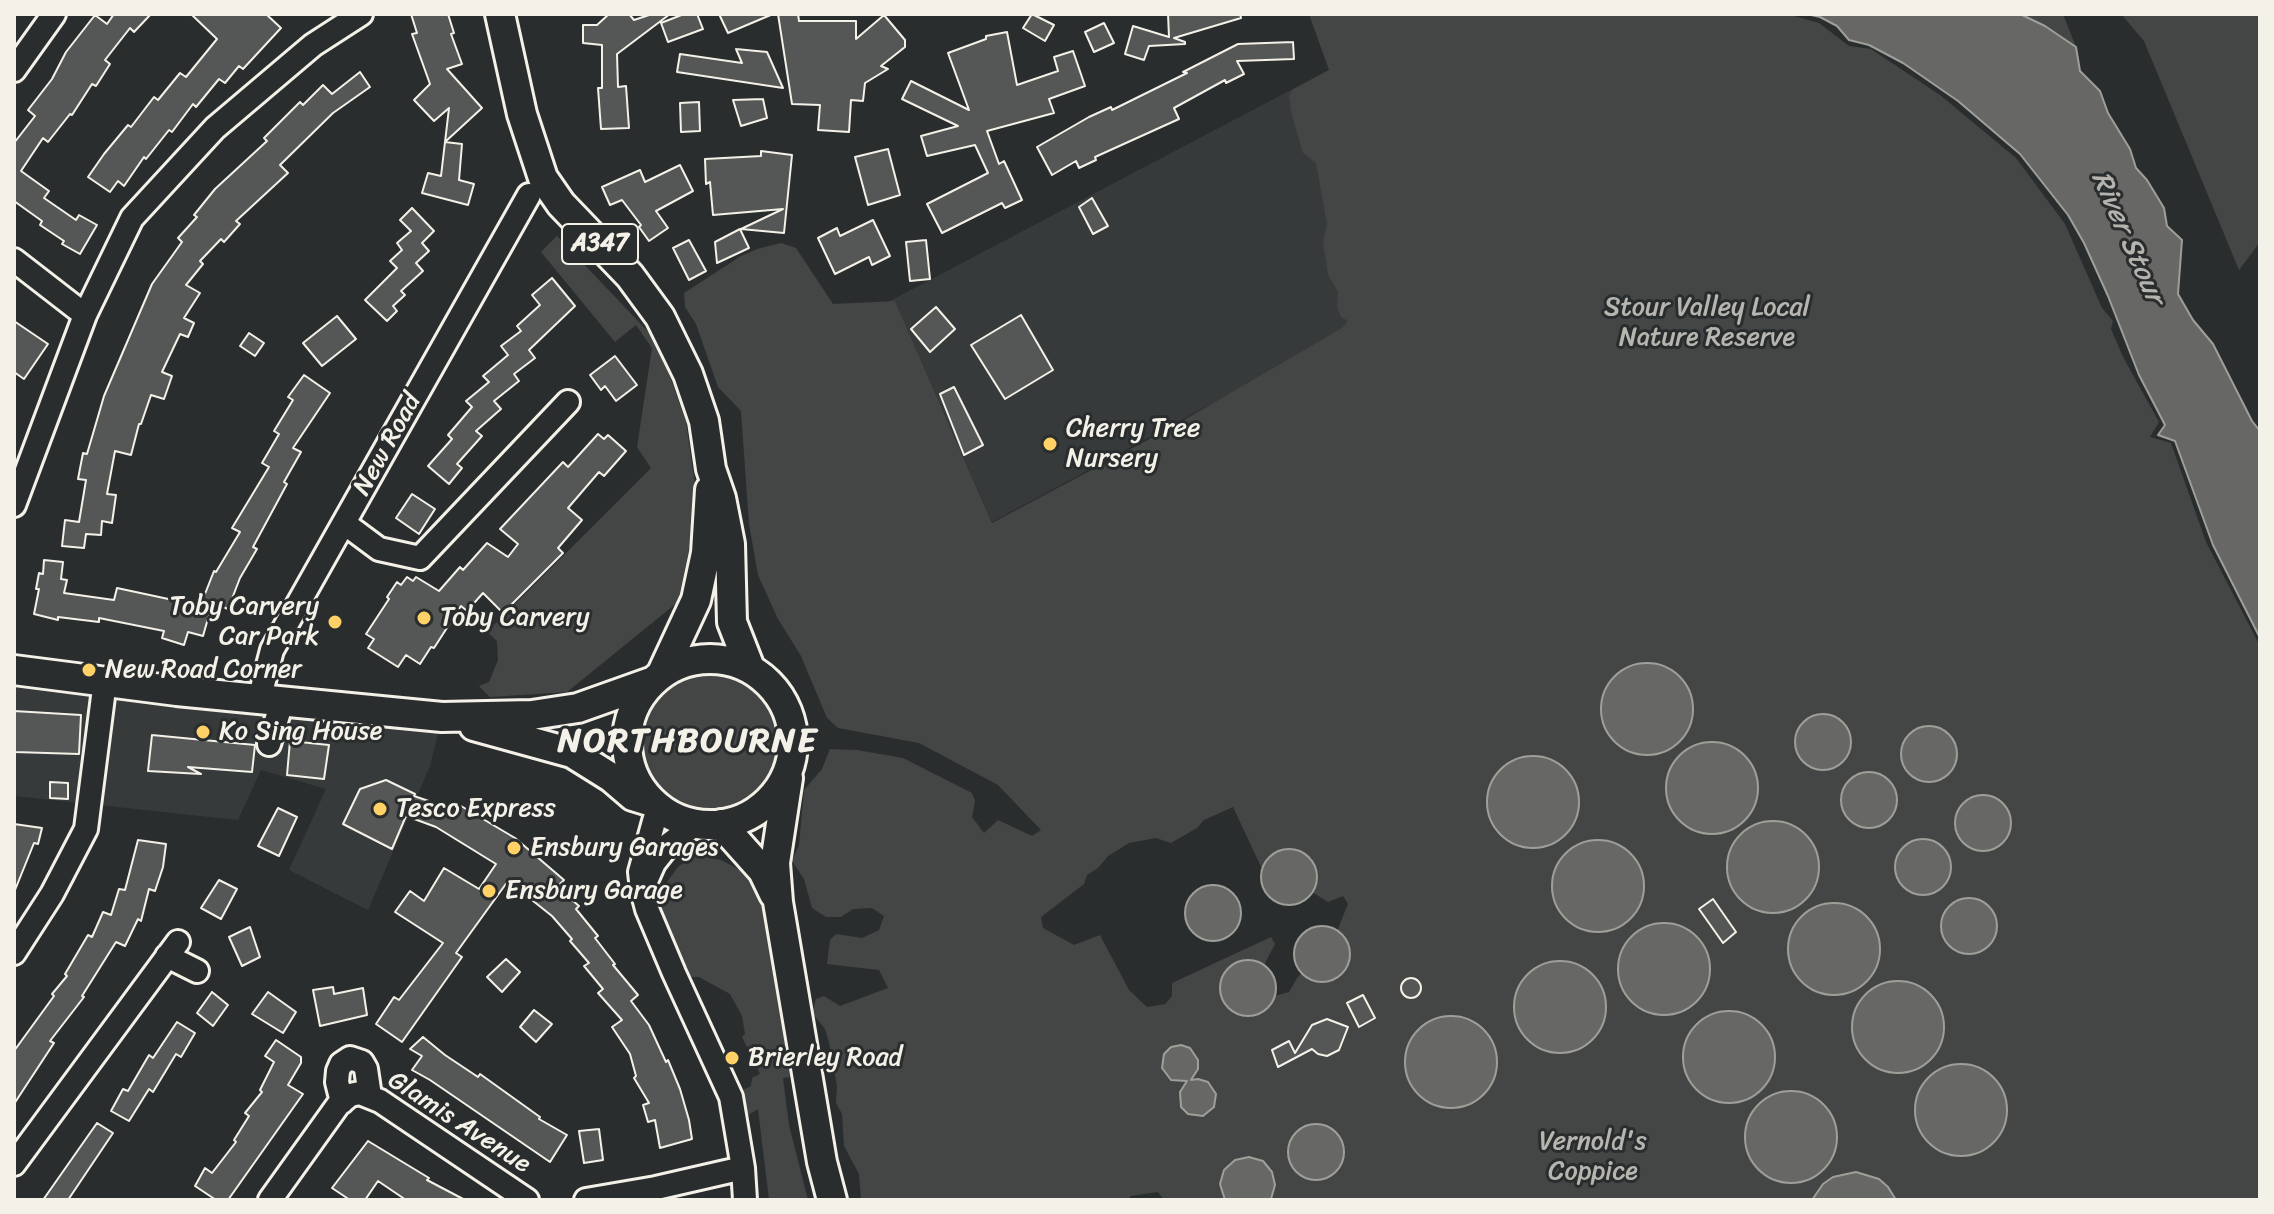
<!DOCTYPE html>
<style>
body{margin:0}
#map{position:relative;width:2274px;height:1214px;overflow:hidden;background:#2a2d2e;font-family:Sriracha,sans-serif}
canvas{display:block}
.frame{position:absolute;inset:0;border:16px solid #f4f1e8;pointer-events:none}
</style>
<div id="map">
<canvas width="2274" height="1214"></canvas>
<div class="frame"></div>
</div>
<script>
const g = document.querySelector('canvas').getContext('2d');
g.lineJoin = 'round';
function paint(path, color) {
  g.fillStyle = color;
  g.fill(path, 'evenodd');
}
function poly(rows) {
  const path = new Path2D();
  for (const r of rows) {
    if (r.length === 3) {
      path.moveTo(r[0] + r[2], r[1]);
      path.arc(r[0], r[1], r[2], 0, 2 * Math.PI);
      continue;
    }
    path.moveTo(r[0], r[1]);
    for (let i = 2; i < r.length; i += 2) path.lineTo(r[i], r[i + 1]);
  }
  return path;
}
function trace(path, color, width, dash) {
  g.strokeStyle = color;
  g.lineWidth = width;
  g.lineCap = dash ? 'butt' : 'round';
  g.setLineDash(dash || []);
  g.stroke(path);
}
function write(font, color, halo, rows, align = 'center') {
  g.font = font + ' Sriracha,sans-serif';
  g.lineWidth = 6;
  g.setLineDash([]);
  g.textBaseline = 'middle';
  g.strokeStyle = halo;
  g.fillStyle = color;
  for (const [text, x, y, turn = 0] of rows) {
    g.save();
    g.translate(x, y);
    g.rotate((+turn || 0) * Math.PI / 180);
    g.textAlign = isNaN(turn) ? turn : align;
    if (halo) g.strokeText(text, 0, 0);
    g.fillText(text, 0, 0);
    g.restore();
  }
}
paint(poly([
 [1325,72,1365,321,992,522,895,301,888,302],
 [14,670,442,717,430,766,368,910,289,870,326,789,261,770,238,820,14,796]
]), '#373a3a');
paint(poly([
 [1309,14,1787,14,1819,23,1849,46,1871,49,1940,95,2016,158,2065,224,2102,308,2113,321,2111,329,2123,357,2159,422,2150,437,2171,443,2206,542,2260,646,2260,1200,1164,1200,1158,1192,1130,1196,1130,1200,861,1200,859,1174,844,1146,842,1114,836,1103,837,1086,829,1042,825,1029,812,1013,816,999,824,996,840,1006,888,988,879,970,827,964,830,940,836,934,862,938,879,930,884,916,872,908,853,909,841,917,826,917,812,908,804,879,792,861,799,845,804,790,822,769,830,749,857,750,903,758,972,793,975,801,972,817,984,833,998,820,1032,836,1041,830,998,785,919,743,838,728,827,718,801,656,778,619,758,575,749,524,741,411,718,387,696,324,685,307,684,293,741,256,757,249,781,243,796,248,833,304,895,301,992,523,1172,427,1342,328,1348,321,1341,317,1337,308,1338,292,1328,275,1323,242,1327,224,1316,163,1303,153,1291,112,1289,96,1292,90,1329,70],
 [1233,807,1262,869,1265,863,1275,853,1290,850,1313,865,1317,878,1312,892,1328,902,1343,896,1348,904,1337,931,1342,935,1322,982,1302,973,1297,978,1289,992,1275,996,1262,1012,1234,1012,1228,1008,1224,1002,1257,962,1264,965,1275,944,1271,937,1172,983,1172,996,1165,1004,1147,1007,1129,990,1100,935,1074,945,1043,928,1041,917,1084,884,1087,875,1098,868,1108,856,1129,843,1156,838,1171,843,1197,828,1204,820],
 [2020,14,2063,14,2076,47,2045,26],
 [2121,14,2260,14,2260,242,2239,270,2144,41],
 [557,236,658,342,686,422,698,506,678,602,567,692,490,697,479,686,489,682,498,660,497,641,487,632,651,468,637,447,652,348,636,325,615,342,541,252],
 [708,741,69],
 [698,855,721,860,738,869,745,864,762,896,790,1077,783,1078,789,1125,808,1200,769,1200,758,1109,745,1117,738,1093,751,1086,752,1078,760,1074,742,1037,745,1034,742,1016,730,994,699,977,684,977,648,901,652,888,667,882,678,867,688,859]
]), '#444645');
const water = poly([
 [1807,14,2020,14,2045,26,2076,47,2080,71,2100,91,2108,113,2130,149,2136,168,2147,180,2164,208,2167,226,2182,240,2178,294,2193,320,2213,344,2252,421,2260,431,2260,638,2213,545,2175,441,2158,435,2165,425,2139,375,2108,296,2084,243,2068,215,2020,154,1958,101,1903,63,1869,45,1849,40,1837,26,1820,17,1807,14],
 [1647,709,46],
 [1823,742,28],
 [1929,754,28],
 [1712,788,46],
 [1533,802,46],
 [1869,800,28],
 [1983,823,28],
 [1773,867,46],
 [1923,867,28],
 [1598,886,46],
 [1289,877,28],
 [1213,913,28],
 [1969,926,28],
 [1834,949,46],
 [1664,969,46],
 [1322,954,28],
 [1248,988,28],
 [1560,1007,46],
 [1898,1027,46],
 [1729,1057,46],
 [1451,1062,46],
 [1181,1045,1190,1048,1198,1060,1198,1069,1191,1080,1198,1079,1208,1082,1216,1094,1214,1107,1203,1116,1188,1114,1181,1107,1180,1092,1187,1081,1171,1080,1162,1068,1164,1054,1171,1047,1181,1045],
 [1961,1110,46],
 [1791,1137,46],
 [1316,1152,28],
 [1249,1157,1263,1161,1272,1172,1275,1185,1271,1199,1225,1200,1220,1184,1224,1170,1235,1160,1249,1157],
 [1856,1172,1879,1179,1888,1187,1896,1200,1812,1200,1823,1184,1833,1177,1856,1172]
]);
paint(water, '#676866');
trace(water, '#9f9f9a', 2);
const building = poly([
 [114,14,151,14,134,32,130,28,105,60,110,64,96,86,92,84,72,115,70,114,48,142,43,138,21,171,49,191,44,198,76,220,79,215,97,225,80,254,62,244,64,241,40,225,42,221,14,201,14,143,35,116,28,110,52,79,66,52,95,15,107,24,114,14],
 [191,14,266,14,281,28,243,69,239,66,225,83,219,79,196,107,193,104,172,132,169,130,146,159,144,157,124,186,118,181,110,192,88,177,104,154,128,125,131,127,154,97,158,100,180,73,186,77,217,39,191,14],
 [411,14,448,14,454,33,451,34,462,64,447,69,482,108,445,142,449,108,434,121,414,100,430,84,412,34,417,33,411,14],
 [609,14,629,14,634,20,652,14,670,14,617,54,618,87,626,86,629,128,601,129,598,88,602,88,602,45,583,43,583,25,597,25,609,14],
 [684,14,697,14,703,29,668,42,661,23,684,14],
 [719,14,773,14,728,33,719,14],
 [778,14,798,14,799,21,856,21,856,39,884,15,905,40,905,47,881,66,888,69,865,83,863,101,851,100,849,132,818,130,820,105,792,104,778,14],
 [1032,14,1054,25,1045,41,1023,28,1032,14],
 [1168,14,1240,14,1241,18,1174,38,1185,42,1185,44,1149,46,1144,60,1125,54,1133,26,1169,37,1168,14],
 [1104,23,1114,43,1094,52,1085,32,1104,23],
 [1007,32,1017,85,1058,71,1054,57,1073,51,1085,86,1049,99,1054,113,987,131,999,164,1004,161,1022,200,1005,208,1002,203,942,233,927,204,988,173,975,145,927,156,921,136,958,126,902,99,911,81,969,110,948,53,986,39,986,36,1007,32],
 [1293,42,1294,59,1237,61,1244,74,1226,83,1225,80,1174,108,1179,119,1095,157,1096,160,1079,168,1076,161,1052,175,1037,147,1089,117,1111,107,1112,110,1187,73,1183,72,1238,44,1293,42],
 [736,49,767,52,783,88,677,72,680,54,742,63,736,49],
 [360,72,370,87,333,113,280,165,288,173,236,221,240,224,224,242,221,239,200,261,203,264,186,285,200,293,184,318,194,323,188,337,180,334,162,372,172,376,164,399,151,395,141,424,139,424,131,455,115,451,107,494,116,495,112,523,102,521,101,535,86,534,84,548,62,546,65,520,79,522,86,480,78,479,83,453,87,454,104,396,152,284,182,242,178,238,197,217,194,215,215,189,267,141,264,138,300,102,303,105,323,85,332,94,360,72],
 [763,99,767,118,741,126,733,100,763,99],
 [699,102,700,131,681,132,680,103,699,102],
 [445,142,462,144,459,180,474,184,468,205,422,193,428,173,441,176,445,142],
 [888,149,900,195,868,205,855,157,888,149],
 [761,151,792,155,784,233,741,229,783,209,713,215,710,182,706,184,705,159,761,156,761,151],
 [680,165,693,191,656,211,668,228,649,241,639,227,641,225,622,200,610,205,602,187,640,170,645,182,680,165],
 [1092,198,1108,226,1093,234,1079,207,1092,198],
 [412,208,434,231,422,243,429,251,416,263,423,271,401,291,405,295,393,306,397,311,387,321,365,300,397,268,390,261,402,250,397,243,411,231,400,220,412,208],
 [873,220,890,256,872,265,869,257,835,274,818,238,837,228,840,236,873,220],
 [740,229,749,248,717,263,715,242,740,229],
 [689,240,706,271,689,280,673,248,689,240],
 [926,240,930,279,910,281,906,242,926,240],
 [552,278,575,306,529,350,535,358,514,374,519,381,494,401,501,409,476,431,482,436,457,464,462,468,449,484,428,466,452,439,448,435,472,407,466,401,489,382,483,376,508,355,501,346,521,331,517,326,540,305,532,295,552,278],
 [936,307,955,329,930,352,911,329,936,307],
 [1021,315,1053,370,1005,399,971,345,1021,315],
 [337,316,356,339,322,366,303,343,337,316],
 [14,321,48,344,24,379,14,372,14,321],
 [249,333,264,343,255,356,240,346,249,333],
 [615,356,637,385,616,401,605,386,601,390,590,375,615,356],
 [304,375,330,393,293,448,301,452,284,482,287,484,253,547,257,549,240,578,228,609,203,599,214,571,216,572,240,532,232,528,269,467,262,463,279,434,274,431,293,400,288,397,304,375],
 [954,387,983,445,964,455,940,394,954,387],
 [598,434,604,439,608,435,626,451,604,476,599,472,568,508,582,520,558,548,563,553,503,613,483,593,467,611,461,606,434,648,431,647,420,664,406,655,398,667,368,648,374,639,366,634,389,599,387,597,397,582,401,585,407,577,413,581,416,577,439,591,460,567,463,570,487,543,508,557,518,544,500,529,563,462,568,467,598,434],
 [412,494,435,509,419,534,396,518,412,494],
 [44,560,63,562,61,579,67,580,64,593,114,600,117,588,173,600,174,597,211,608,203,636,188,632,184,645,162,638,164,631,99,618,99,622,58,617,58,620,34,614,39,589,36,589,39,573,43,574,44,560],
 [14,711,81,715,79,754,14,752,14,711],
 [152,735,255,745,252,772,188,767,201,774,148,771,152,735],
 [290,741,329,745,324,779,287,775,290,741],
 [386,780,415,794,414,796,452,809,456,803,515,838,564,880,557,887,579,906,576,909,598,936,595,938,615,964,613,965,638,995,631,1001,649,1025,666,1062,668,1060,680,1089,689,1120,692,1139,660,1148,655,1120,648,1122,643,1105,649,1103,634,1078,636,1076,630,1054,612,1027,622,1020,598,993,603,989,584,966,589,963,570,941,572,939,552,916,508,881,456,953,462,957,402,1042,376,1024,394,997,399,1000,443,943,395,912,410,891,424,901,444,868,479,889,496,864,436,827,406,816,392,849,343,824,360,789,386,780],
 [50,782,68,783,68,799,50,798,50,782],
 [278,808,297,817,279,856,258,846,278,808],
 [14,824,42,828,38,844,34,843,15,890,14,824],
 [138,840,166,844,163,867,155,891,149,889,141,921,138,919,125,946,116,942,82,996,84,997,50,1041,54,1043,14,1104,14,1051,54,996,52,994,67,976,65,974,88,935,92,937,103,912,111,915,119,889,125,890,138,840],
 [219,880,237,889,221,919,201,908,219,880],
 [1713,899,1736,932,1723,943,1699,909,1713,899],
 [250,927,260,957,242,966,229,937,250,927],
 [506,959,520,972,502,992,487,977,506,959],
 [1411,988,10],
 [333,987,334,994,363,988,367,1015,320,1026,313,990,333,987],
 [212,992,228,1005,213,1026,197,1013,212,992],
 [268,992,296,1012,283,1033,252,1014,268,992],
 [1363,995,1375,1018,1359,1027,1347,1003,1363,995],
 [534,1010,552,1024,536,1042,520,1027,534,1010],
 [1327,1019,1348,1027,1339,1050,1327,1056,1318,1054,1312,1049,1278,1067,1272,1050,1289,1041,1295,1053,1312,1025,1327,1019],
 [177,1022,195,1033,181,1057,176,1054,153,1092,149,1089,129,1121,111,1111,123,1089,128,1091,149,1055,153,1058,177,1022],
 [423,1037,445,1055,478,1077,480,1074,540,1117,539,1119,567,1135,550,1162,430,1080,412,1070,422,1056,410,1049,423,1037],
 [276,1040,301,1057,301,1063,288,1085,303,1094,228,1200,216,1200,195,1186,205,1168,212,1173,236,1142,234,1140,249,1116,245,1113,262,1092,260,1090,274,1062,265,1056,276,1040],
 [97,1123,113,1133,68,1200,43,1200,97,1123],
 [599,1129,603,1160,584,1163,579,1131,599,1129],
 [368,1141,429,1178,427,1180,465,1200,406,1200,378,1181,365,1200,350,1200,332,1188,368,1141]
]);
paint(building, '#555756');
trace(building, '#f4f1e8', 2);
const minor = poly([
 [14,70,54,14],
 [14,260,85,315],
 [14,505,85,315,132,218,215,128,313,45,361,14],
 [344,523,379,549,420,558,568,402],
 [259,700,272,650,529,195],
 [269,744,282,702],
 [658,807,640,872,642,890,647,909,674,973,731,1097,743,1168,745,1200],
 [646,881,654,863,669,844,696,824],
 [14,953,52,894,86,829,105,681],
 [167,956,197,971],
 [342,1102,337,1082,338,1071,341,1064,350,1058,362,1062,366,1069,370,1096],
 [14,1164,178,942],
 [270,1200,338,1105,350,1095,360,1093,380,1101,527,1200],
 [586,1200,656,1188],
 [641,1200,656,1188,743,1168]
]);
const major = poly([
 [500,14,522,114,543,178,561,204,630,276,660,317,688,374,704,421,711,469,721,498,730,544,732,622,750,668],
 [710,742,83],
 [14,670,177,691,442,717,532,715,578,708,651,682],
 [662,673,696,600,706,553,710,490],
 [474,726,572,753,612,778,633,796,646,800],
 [788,778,775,863,778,902,822,1162,832,1200],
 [721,824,763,871,774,894]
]);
trace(minor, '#f4f1e8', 28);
trace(major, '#f4f1e8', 34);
trace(minor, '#2a2d2e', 22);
trace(major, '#2a2d2e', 28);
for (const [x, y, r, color] of [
 [1050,444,8,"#ffd166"],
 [424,618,8,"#ffd166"],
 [335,622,8,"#ffd166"],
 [89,670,8,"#ffd166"],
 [203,732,8,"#ffd166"],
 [380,809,8,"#ffd166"],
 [514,848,8,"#ffd166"],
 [489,891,8,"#ffd166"],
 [732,1058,8,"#ffd166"]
]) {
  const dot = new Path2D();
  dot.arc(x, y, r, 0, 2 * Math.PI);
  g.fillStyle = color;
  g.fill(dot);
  trace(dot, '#2a2d2e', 3);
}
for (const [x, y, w] of [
 [600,244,76]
]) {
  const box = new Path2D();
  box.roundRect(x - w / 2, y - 20, w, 40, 6);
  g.fillStyle = '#2a2d2e';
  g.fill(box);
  trace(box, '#f4f1e8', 2);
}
write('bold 24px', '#f4f1e8', null, [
 ["A347",600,244]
]);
write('26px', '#b6b5af', '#2a2d2e', [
 ["Stour Valley Local",1707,308],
 ["Nature Reserve",1707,338],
 ["Vernold's",1593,1142],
 ["Coppice",1593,1172]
]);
write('26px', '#f4f1e8', '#2a2d2e', [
 ["Cherry Tree",1066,429],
 ["Nursery",1066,459],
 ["Toby Carvery",319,607,"right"],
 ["Car Park",319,637,"right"],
 ["Toby Carvery",440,618],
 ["New Road Corner",105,670],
 ["Ko Sing House",219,732],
 ["Tesco Express",396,809],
 ["Ensbury Garages",530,848],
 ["Ensbury Garage",505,891],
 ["Brierley Road",748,1058]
], 'left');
write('26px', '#f4f1e8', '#2a2d2e', [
 ["New Road",388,445,-61],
 ["Glamis Avenue",459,1123,33]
]);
write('italic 28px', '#b5b3ae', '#2a2d2e', [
 ["River Stour",2127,238,66]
]);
g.letterSpacing = '2px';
write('bold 34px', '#f4f1e8', '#2a2d2e', [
 ["NORTHBOURNE",688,742]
]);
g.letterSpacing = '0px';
</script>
